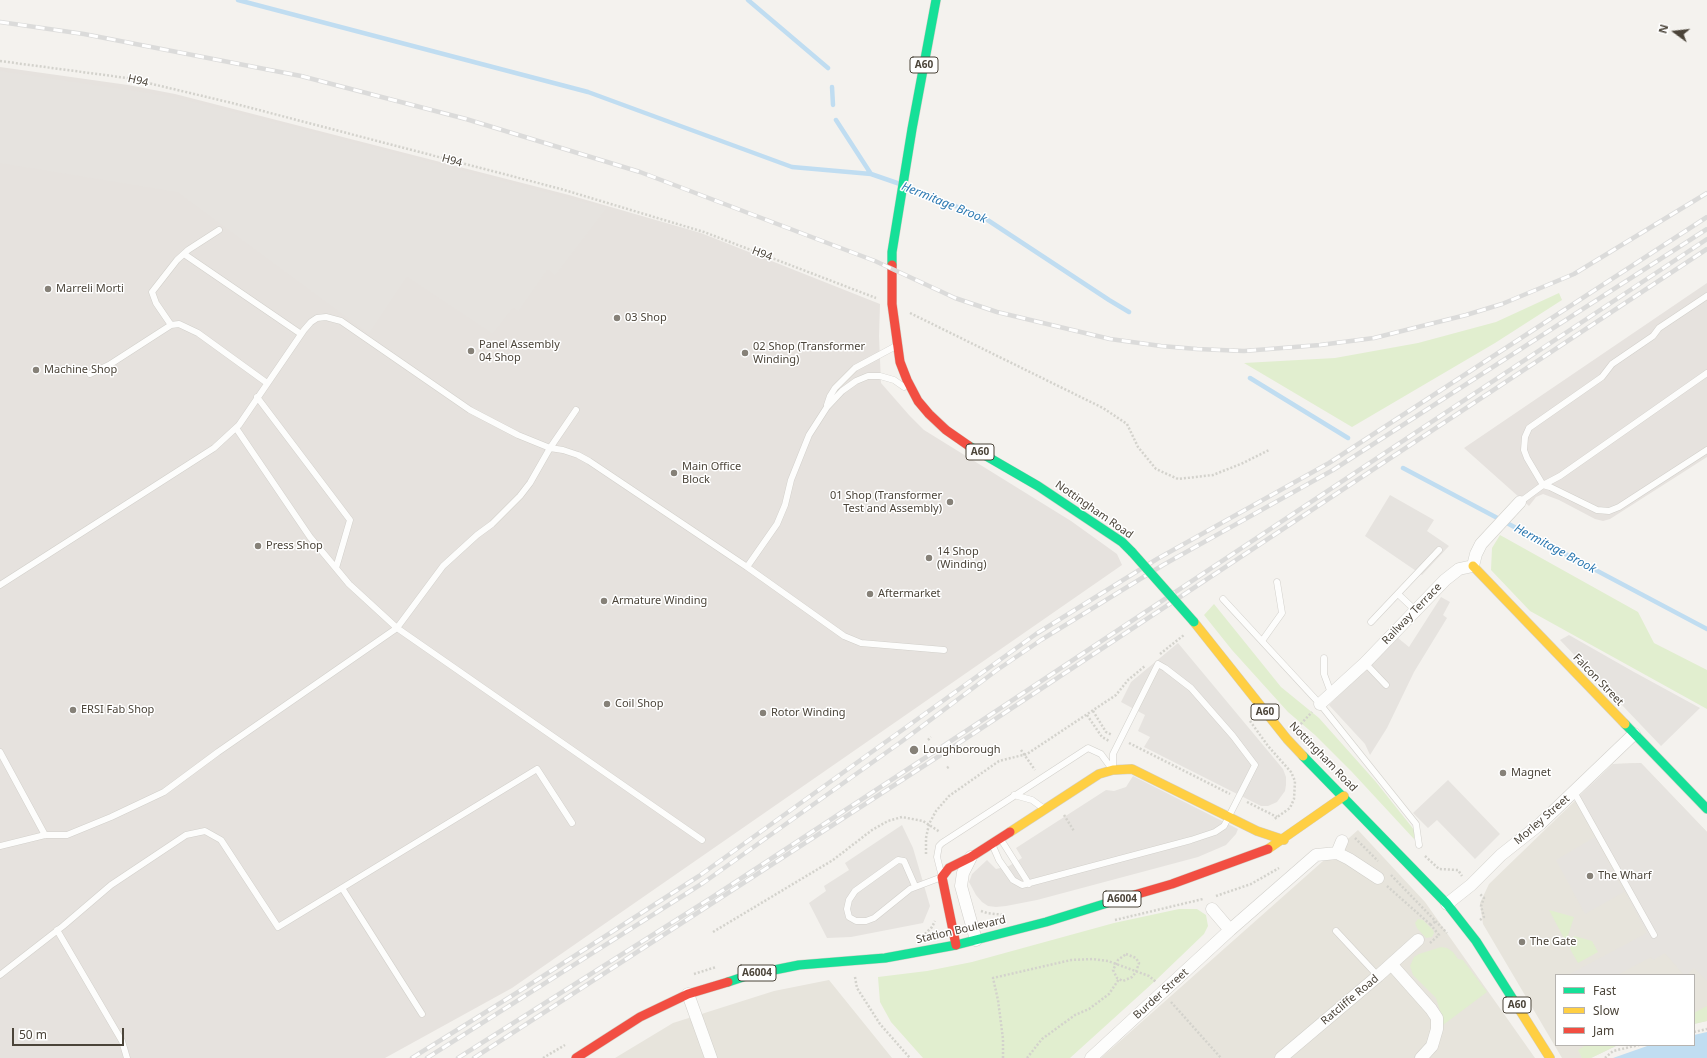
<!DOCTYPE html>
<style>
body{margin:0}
#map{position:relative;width:1707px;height:1058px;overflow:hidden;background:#f4f2ee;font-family:"Noto Sans",sans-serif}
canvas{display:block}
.legend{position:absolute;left:1555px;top:974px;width:140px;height:72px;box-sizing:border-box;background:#fff;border:1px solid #b7b4b0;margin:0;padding:5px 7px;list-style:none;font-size:12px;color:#4b4439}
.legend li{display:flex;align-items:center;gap:8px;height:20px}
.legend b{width:20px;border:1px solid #b7b4b0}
.north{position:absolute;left:1655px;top:12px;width:40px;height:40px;-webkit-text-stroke:3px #fff;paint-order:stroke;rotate:285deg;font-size:11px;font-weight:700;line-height:16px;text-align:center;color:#4b4439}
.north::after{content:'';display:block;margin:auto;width:14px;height:18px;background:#4b4439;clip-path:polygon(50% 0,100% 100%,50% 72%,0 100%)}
.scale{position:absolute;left:12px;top:1028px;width:112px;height:18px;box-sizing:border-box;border:2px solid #4b4439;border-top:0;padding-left:5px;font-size:12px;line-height:14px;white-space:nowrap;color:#4b4439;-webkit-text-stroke:3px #fff;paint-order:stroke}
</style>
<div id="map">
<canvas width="1707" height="1058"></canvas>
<ul class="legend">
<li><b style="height:5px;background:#16e098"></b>Fast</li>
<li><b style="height:5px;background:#ffcf43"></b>Slow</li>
<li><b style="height:5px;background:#f24e42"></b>Jam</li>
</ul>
<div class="north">N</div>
<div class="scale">50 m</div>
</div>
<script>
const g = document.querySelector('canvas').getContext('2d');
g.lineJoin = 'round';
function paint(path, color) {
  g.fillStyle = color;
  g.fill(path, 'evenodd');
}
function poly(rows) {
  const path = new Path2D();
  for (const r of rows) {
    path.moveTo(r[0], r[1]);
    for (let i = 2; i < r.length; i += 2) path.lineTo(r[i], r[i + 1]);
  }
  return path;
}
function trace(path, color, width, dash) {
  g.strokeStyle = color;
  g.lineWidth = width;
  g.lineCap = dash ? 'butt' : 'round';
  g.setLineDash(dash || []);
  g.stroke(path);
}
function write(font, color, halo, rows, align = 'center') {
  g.font = font + ' "Noto Sans",sans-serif';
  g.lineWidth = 3;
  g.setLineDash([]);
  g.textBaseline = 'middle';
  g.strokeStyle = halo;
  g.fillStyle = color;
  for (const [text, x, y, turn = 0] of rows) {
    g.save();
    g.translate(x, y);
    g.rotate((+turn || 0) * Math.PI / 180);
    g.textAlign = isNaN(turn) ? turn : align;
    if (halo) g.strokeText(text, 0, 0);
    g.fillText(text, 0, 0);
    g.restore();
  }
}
paint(poly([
 [1641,763,1707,832,1707,1021,1694,1024,1694,975,1556,975,1556,1045,1618,1045,1591,1058,1562,1058,1483,924,1480,903,1489,884,1613,764],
 [1358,830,1425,902,1535,1058,1101,1058],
 [829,980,892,1058,615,1058,673,1023,774,991]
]), '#e7e4dc');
paint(poly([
 [0,67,128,85,175,94,569,195,701,233,880,304,879,336,881,383,909,415,924,430,1071,521,1117,554,1122,565,512,988,385,1058,0,1058],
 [1707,283,1707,457,1610,519,1603,521,1595,519,1559,500,1543,494,1536,497,1529,506,1464,448]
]), '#e6e2de');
paint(poly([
 [1559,293,1562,300,1495,343,1352,427,1244,363,1335,358,1418,343,1496,322],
 [1500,535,1638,612,1654,643,1707,670,1707,709,1530,611,1491,570,1492,548],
 [1214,604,1281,687,1319,718,1376,782,1415,831,1414,839,1352,772,1315,735,1288,712,1232,650,1204,615],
 [1179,909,1197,909,1206,915,1208,926,1204,934,1155,981,1070,1058,923,1058,891,1022,880,1002,878,977,927,971,972,962,1114,923],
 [1549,910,1574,917,1566,942],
 [1418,919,1423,920,1433,930,1434,933,1432,937,1426,938,1417,928,1415,923],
 [1574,936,1592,941,1598,952,1578,963,1570,949],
 [1441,947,1447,948,1453,952,1458,959,1463,960,1487,992,1443,1025,1441,1014,1436,998,1413,975,1410,966,1414,957,1419,954],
 [1707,1006,1707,1021,1694,1024,1694,1013],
 [1586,1045,1618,1045,1591,1058,1582,1058,1578,1050]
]), '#e1eecf');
paint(poly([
 [0,71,174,97,329,136,607,208,555,276,548,269,519,311,513,308,493,334,407,277,369,334,177,192,0,163],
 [1390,495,1434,520,1427,531,1449,546,1422,575,1365,536],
 [1441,597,1450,602,1443,615,1447,618,1414,672,1387,728,1370,755,1365,744,1329,705,1398,638,1409,647],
 [1569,635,1634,672,1700,708,1661,746,1560,640],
 [1178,643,1283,769,1286,777,1286,785,1285,791,1277,802,1268,806,1261,806,1144,747,1150,737,1138,731,1145,715,1121,702,1131,682],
 [1641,763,1707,832,1707,981,1694,968,1687,975,1684,975,1665,953,1653,960,1651,957,1617,975,1568,975,1647,933,1576,799,1613,764],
 [1133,776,1238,829,1236,834,1226,845,1198,857,1037,900,1006,906,996,907,988,906,982,902,976,895,969,882,971,877,972,874,987,860,996,869,1009,866,1022,858,1016,848,1106,790,1114,791,1126,787],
 [1448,780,1500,834,1475,859,1437,820,1428,828,1413,813],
 [902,825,913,848,930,906,923,923,851,937,827,938,809,903,826,891,824,886,849,870,845,863],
 [1595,837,1624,892,1585,914,1556,860]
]), '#e6e3df');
paint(poly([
 [1707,1032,1707,1058,1613,1058,1650,1045,1694,1045,1694,1035]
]), '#c0ddf1');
trace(poly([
 [238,0,588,92,792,167,871,174],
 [748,0,828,68],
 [832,87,833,105],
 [836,120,871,174,900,184],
 [907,187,983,217,1109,300,1129,312],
 [1250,378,1348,438],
 [1403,468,1707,629]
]), '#c0ddf1', 4.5);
const lane = poly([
 [184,254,301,334],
 [1707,296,1659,328,1653,336,1612,364,1602,377,1529,428,1525,437,1524,450,1527,458,1543,485,1550,487,1597,510,1609,511,1619,507,1707,450],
 [171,325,156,303,152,292,177,260,188,250,219,230],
 [90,374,109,365,171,325,179,324,198,333,267,383],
 [257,397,350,520,336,568],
 [827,405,830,396,835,388,855,368,896,346],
 [236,428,310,537,349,584,397,628,702,840],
 [1520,502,1543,485,1560,476,1707,373],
 [747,567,777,524,785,505,791,480,809,435,827,407,842,391,856,381,868,376,880,376,894,380,904,387],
 [0,585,214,448,239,425,304,330,311,322,317,318,326,317,341,321,470,410,518,435,550,448,563,450,578,455,589,461,747,567,844,636,861,643,944,650],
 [1398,594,1415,610],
 [1223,599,1320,704,1416,824,1419,845],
 [1371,622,1439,550],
 [1262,641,1282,613,1277,582],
 [1324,658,1324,674,1331,693],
 [1365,663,1386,685],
 [0,752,45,835],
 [1574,792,1654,935],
 [1014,795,1032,800,1043,808],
 [1000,838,1029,884],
 [992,844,999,860,1013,880,1022,885,1191,840,1215,832,1224,826,1255,765,1233,736,1191,688,1165,668,1158,664,1113,754,1113,769],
 [0,846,45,835,67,835,111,817,164,792,218,752,397,628,443,566,477,535,492,524,520,496,530,483,550,448,576,410],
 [915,886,904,861,898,860,855,891,849,900,847,909,849,917,856,921,866,921,874,918,910,889,942,877,937,857,939,846,942,843,1088,748,1101,754,1112,769],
 [342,888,422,1014],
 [57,930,122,1041,127,1058],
 [1336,931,1378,976],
 [0,975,63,926,111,885,186,835,205,831,221,840,278,927,537,769,572,823]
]);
const street = poly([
 [1320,704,1365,663,1445,580,1459,569,1473,566,1476,554,1481,544,1520,502],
 [1337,853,1342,841],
 [971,857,963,873,961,886,976,940],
 [1447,904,1471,885,1501,855,1540,824,1634,734],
 [1212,909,1230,930],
 [1392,965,1431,1009,1437,1018,1437,1029,1432,1046,1421,1058],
 [688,994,711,1058],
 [1091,1058,1230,930,1316,855,1337,853,1349,859,1378,878],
 [1281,1058,1378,976,1418,940]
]);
const fast = poly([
 [892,265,892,252,912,129,936,0],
 [969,446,1038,486,1122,542,1132,552],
 [1625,724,1707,809],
 [1303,756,1447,904,1476,941,1514,1001],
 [728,982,749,975,799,965,885,958,956,945,1046,922,1117,900]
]);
const slow = poly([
 [1473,566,1625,724],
 [1194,622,1287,739,1303,756],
 [1010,832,1099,774,1113,770,1132,769,1257,831,1284,840],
 [1268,849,1344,796],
 [1514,1001,1550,1058]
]);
const jam = poly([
 [892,265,892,304,900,362,907,380,918,401,929,414,946,430,969,446],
 [1117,900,1172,884,1268,849],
 [956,945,942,877,949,868,971,857,1010,832],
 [576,1058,640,1017,688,994,728,982]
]);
trace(lane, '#d2d0cb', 7);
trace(street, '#d2d0cb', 13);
trace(fast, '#d3cfc5', 10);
trace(slow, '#d3cfc5', 10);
trace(jam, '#d3cfc5', 10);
trace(poly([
 [0,61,127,78,232,103,561,189,704,232,876,298],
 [910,313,1103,408,1127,424,1138,447,1156,469,1178,479,1213,475,1243,463,1269,450],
 [1160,654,1184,635],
 [1093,711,1106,732,1112,735],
 [1087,715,1102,737,1109,741],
 [1250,721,1268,746,1291,772,1295,781,1294,799,1290,808,1273,820],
 [1298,727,1312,712],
 [928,740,931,737],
 [1129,743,1230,794],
 [1021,750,1035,770],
 [947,768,950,766],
 [1247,802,1277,817],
 [1064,815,1074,831],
 [1355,838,1378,861],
 [926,854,926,838,929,824,936,811,949,796,999,761,1027,754,1116,695,1128,680,1145,666],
 [1425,856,1439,869,1458,870,1462,876],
 [1391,875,1447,933],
 [1387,886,1431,925],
 [1216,896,1251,884,1279,868],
 [981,911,987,913,1004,915],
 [1115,920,1203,899],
 [1480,920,1484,917,1481,906,1484,898,1480,894],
 [713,932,833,860,872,830,888,821,902,817,923,821,940,832],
 [925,934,932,927,935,921],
 [1430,943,1439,935,1431,925,1436,921],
 [1126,954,1136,958,1139,963,1136,972,1132,977,1123,981,1117,978,1113,970,1118,960,1126,954],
 [694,974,716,967],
 [855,977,857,988,880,1024,910,1058],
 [1171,1002,1221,1058],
 [1694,1032,1707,1029],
 [543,1058,565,1045],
 [1003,1058,1003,1039,998,1000,993,978,1071,960,1093,959,1108,961,1149,976,1156,982],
 [1027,1058,1042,1039,1075,1015,1089,1009,1109,994,1119,979],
 [1605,1058,1613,1051,1639,1045]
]), '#d3d2cc', 2.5, [2, 2]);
trace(lane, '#fdfdfc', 6);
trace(street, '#fdfdfc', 12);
trace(fast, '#16e098', 9);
trace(slow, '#ffcf43', 9);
trace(jam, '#f24e42', 9);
const rail = poly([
 [0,22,84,34,301,76,466,119,640,172,875,261,955,298,997,312,1110,339,1161,346,1197,349,1244,351,1320,345,1374,338,1466,315,1502,304,1574,274,1707,193],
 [412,1058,526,987,699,876,1036,634,1157,559,1329,463,1707,217],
 [427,1058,703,883,901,742,997,670,1041,640,1163,565,1333,470,1707,229],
 [458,1058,711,898,966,731,1707,239],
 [474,1058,953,747,1707,249]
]);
trace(rail, '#dbdbda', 4.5);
trace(rail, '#fff', 3, [9]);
const fastBridge = poly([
 [1132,552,1194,622]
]);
trace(fastBridge, '#d6cebb', 10, []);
trace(fastBridge, '#16e098', 9);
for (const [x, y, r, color] of [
 [48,289,4,"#868178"],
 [617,318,4,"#868178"],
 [471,351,4,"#868178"],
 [745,353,4,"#868178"],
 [36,370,4,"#868178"],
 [674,473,4,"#868178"],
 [950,502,4,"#868178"],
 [258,546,4,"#868178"],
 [929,558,4,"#868178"],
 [870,594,4,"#868178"],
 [604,601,4,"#868178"],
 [607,704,4,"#868178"],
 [73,710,4,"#868178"],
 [763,713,4,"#868178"],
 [914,750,5,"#868178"],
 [1503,773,4,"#868178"],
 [1590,876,4,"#868178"],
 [1522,942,4,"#868178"]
]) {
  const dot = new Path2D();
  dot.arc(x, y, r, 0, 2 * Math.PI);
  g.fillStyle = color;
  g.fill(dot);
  trace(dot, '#fff', 1.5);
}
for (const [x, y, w] of [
 [924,65,28],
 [980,452,28],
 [1265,712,28],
 [1122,899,38],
 [757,973,38],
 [1517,1005,28]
]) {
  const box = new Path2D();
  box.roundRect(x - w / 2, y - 8, w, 16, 3);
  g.fillStyle = '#fff';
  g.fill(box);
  trace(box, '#4b4439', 1);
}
write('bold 10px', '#4b4439', null, [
 ["A60",924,65],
 ["A60",980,452],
 ["A60",1265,712],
 ["A6004",1122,899],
 ["A6004",757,973],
 ["A60",1517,1005]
]);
write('11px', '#4b4439', '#fff', [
 ["H94",138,81,13],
 ["H94",452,161,15],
 ["H94",762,254,21],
 ["Nottingham Road",1094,510,35],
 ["Railway Terrace",1412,614,-46],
 ["Falcon Street",1598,680,46],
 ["Nottingham Road",1323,757,46],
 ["Morley Street",1542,820,-41],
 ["Station Boulevard",961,930,-13],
 ["Burder Street",1161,994,-42],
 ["Ratcliffe Road",1350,1000,-40]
]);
write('11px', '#4b4439', '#fff', [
 ["Marreli Morti",56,289],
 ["03 Shop",625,318],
 ["Panel Assembly",479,345],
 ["04 Shop",479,358],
 ["02 Shop (Transformer",753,347],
 ["Winding)",753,360],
 ["Machine Shop",44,370],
 ["Main Office",682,467],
 ["Block",682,480],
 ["01 Shop (Transformer",942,496,"right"],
 ["Test and Assembly)",942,509,"right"],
 ["Press Shop",266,546],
 ["14 Shop",937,552],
 ["(Winding)",937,565],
 ["Aftermarket",878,594],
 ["Armature Winding",612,601],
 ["Coil Shop",615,704],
 ["ERSI Fab Shop",81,710],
 ["Rotor Winding",771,713],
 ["Loughborough",923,750],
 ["Magnet",1511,773],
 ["The Wharf",1598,876],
 ["The Gate",1530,942]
], 'left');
write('italic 12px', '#2e7ab2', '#fff', [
 ["Hermitage Brook",944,203,22],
 ["Hermitage Brook",1555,549,28]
]);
</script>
